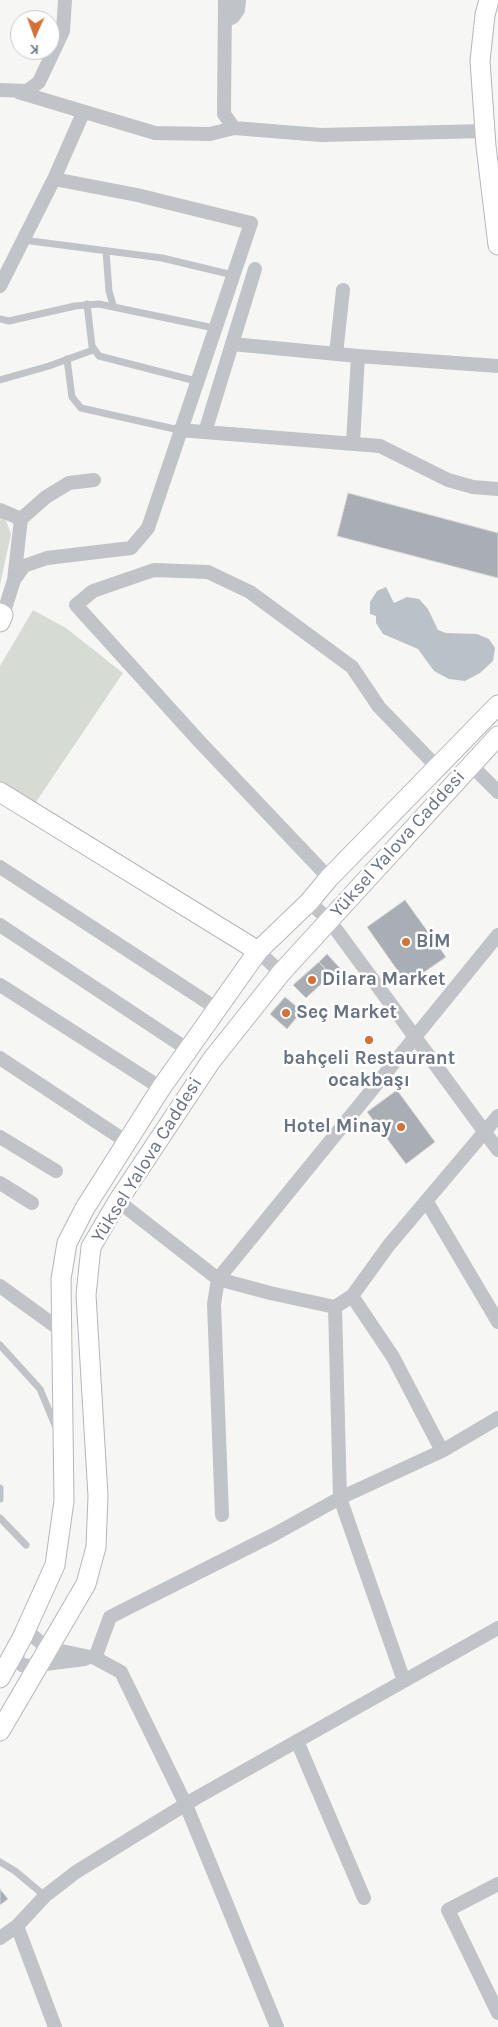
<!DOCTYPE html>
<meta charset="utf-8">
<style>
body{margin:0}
#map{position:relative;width:498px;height:2027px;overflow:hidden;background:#f6f7f4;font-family:Karla,sans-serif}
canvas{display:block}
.north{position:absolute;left:10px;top:10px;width:50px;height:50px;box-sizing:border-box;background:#fff;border:1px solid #c3c7cd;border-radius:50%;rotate:182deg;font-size:14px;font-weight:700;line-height:20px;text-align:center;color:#687383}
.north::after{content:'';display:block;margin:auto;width:18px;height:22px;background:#d47136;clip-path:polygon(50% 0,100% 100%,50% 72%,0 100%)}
</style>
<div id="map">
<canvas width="498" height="2027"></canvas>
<div class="north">K</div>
</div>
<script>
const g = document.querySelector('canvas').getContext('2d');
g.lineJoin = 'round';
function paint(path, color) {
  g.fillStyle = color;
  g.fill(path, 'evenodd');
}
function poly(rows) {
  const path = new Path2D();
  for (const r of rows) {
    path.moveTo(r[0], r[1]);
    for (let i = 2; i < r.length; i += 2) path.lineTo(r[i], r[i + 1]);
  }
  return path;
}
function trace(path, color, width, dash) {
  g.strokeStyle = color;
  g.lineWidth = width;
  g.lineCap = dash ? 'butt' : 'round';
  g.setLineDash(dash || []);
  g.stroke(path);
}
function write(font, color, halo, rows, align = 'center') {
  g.font = font + ' Karla,sans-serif';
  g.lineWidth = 5;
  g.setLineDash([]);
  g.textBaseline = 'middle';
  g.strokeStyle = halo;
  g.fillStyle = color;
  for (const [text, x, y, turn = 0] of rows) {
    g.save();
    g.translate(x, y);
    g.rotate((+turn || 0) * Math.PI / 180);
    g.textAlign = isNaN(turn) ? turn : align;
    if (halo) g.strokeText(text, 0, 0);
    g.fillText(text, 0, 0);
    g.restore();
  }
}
paint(poly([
 [0,517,5,518,11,534,0,585],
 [33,610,66,628,123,673,34,805,0,784,0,666]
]), '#d6dbd4');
paint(poly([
 [386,587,394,603,407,597,419,599,428,609,438,630,446,633,477,634,489,639,495,648,493,661,480,673,465,681,449,679,434,671,418,649,383,634,376,623,376,616,370,614,370,602,377,591]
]), '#bac2c8');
const building = poly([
 [348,493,498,533,498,578,337,536,348,493],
 [405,900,446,957,407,984,367,927,405,900],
 [327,954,348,977,340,985,319,962,327,954],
 [319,962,331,975,306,998,293,985,319,962],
 [285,997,302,1011,287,1029,270,1014,285,997],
 [397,1090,435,1142,406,1164,367,1112,397,1090],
 [0,1889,8,1899,0,1905,0,1889]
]);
paint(building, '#a9aeb5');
trace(building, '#d8d8d7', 1);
const secondary = poly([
 [489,0,485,15,480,61,486,146,498,245],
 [0,613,3,615,0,622],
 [0,792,258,951],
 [0,1678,22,1638,55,1565,64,1501,61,1279,67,1243,85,1208,161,1088,258,951,309,902,329,878,498,705],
 [0,1731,86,1584,96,1547,98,1496,86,1295,91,1247,118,1201,211,1061,281,973,498,736]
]);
trace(secondary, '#b3b6bc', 21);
trace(poly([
 [23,240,162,258,233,275],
 [106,251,109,291,113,305],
 [87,304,92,346,99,356,196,381],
 [0,319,9,321,75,306,99,304,214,328],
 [67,359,72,397,81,408,179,430],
 [0,380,49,366,93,350],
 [0,1345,40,1389,57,1430],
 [0,1488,0,1499],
 [0,1518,26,1545],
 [0,1862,15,1871,45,1896]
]), '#c0c3c7', 7);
trace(poly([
 [225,0,224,114,234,128,321,135,485,131],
 [225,21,233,17,238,10,239,0],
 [0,90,27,91,39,82,63,31,65,0],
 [18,92,155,133,210,134,234,128],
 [0,286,54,179,83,113],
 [232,344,358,356],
 [336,354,343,290],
 [179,430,380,446,448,480,473,487,498,489],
 [205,432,255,269],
 [353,443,358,356,498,366],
 [0,510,21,519,14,580],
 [21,519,46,497,69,483,94,480],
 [3,615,14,580,24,566,47,558,131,548,148,528,251,223,137,195,54,179],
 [471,765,498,792],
 [0,867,216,1008],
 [329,878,199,741,76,605,93,591,154,570,208,572,250,592,352,667,379,707,438,768],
 [309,902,329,920,498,1150],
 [0,925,187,1049],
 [258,951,281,973],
 [0,985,161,1088],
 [0,1058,127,1142],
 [0,1137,56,1171],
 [0,1183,32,1203],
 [118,1201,218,1279,270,1293,335,1307,352,1296,389,1245,498,1116],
 [427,1202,498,1322],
 [0,1286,62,1331],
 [352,1296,393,1357,442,1451],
 [335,1307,340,1498,404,1681],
 [222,1515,214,1304,218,1279,498,935],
 [22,1638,33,1636,47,1648,95,1658,121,1672,186,1805,277,2027],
 [16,1648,18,1661,22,1665,29,1666,85,1659],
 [95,1658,110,1617,275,1534,340,1498,442,1451,498,1418],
 [297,1741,364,1898],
 [498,1884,448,1910,498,2013],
 [17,1926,55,2027],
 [0,1938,17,1926,45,1896,76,1872,196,1798,498,1628]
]), '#c0c3c7', 14);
trace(secondary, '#fff', 19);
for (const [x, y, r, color] of [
 [406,942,5,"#d47136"],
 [312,980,5,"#d47136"],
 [286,1013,5,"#d47136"],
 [369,1040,5,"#d47136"],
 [401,1127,5,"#d47136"]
]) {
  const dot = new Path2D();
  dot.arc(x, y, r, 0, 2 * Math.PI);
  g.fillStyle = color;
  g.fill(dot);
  trace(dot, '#fff', 2);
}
write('19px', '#687383', '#fff', [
 ["Yüksel Yalova Caddesi",398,844,-48],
 ["Yüksel Yalova Caddesi",147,1160,-58]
]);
write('bold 19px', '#687383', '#fff', [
 ["BİM",416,942],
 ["Dilara Market",322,980],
 ["Seç Market",296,1013],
 ["bahçeli Restaurant",369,1059,"center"],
 ["ocakbaşı",369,1081,"center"],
 ["Hotel Minay",391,1127,"right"]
], 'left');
</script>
